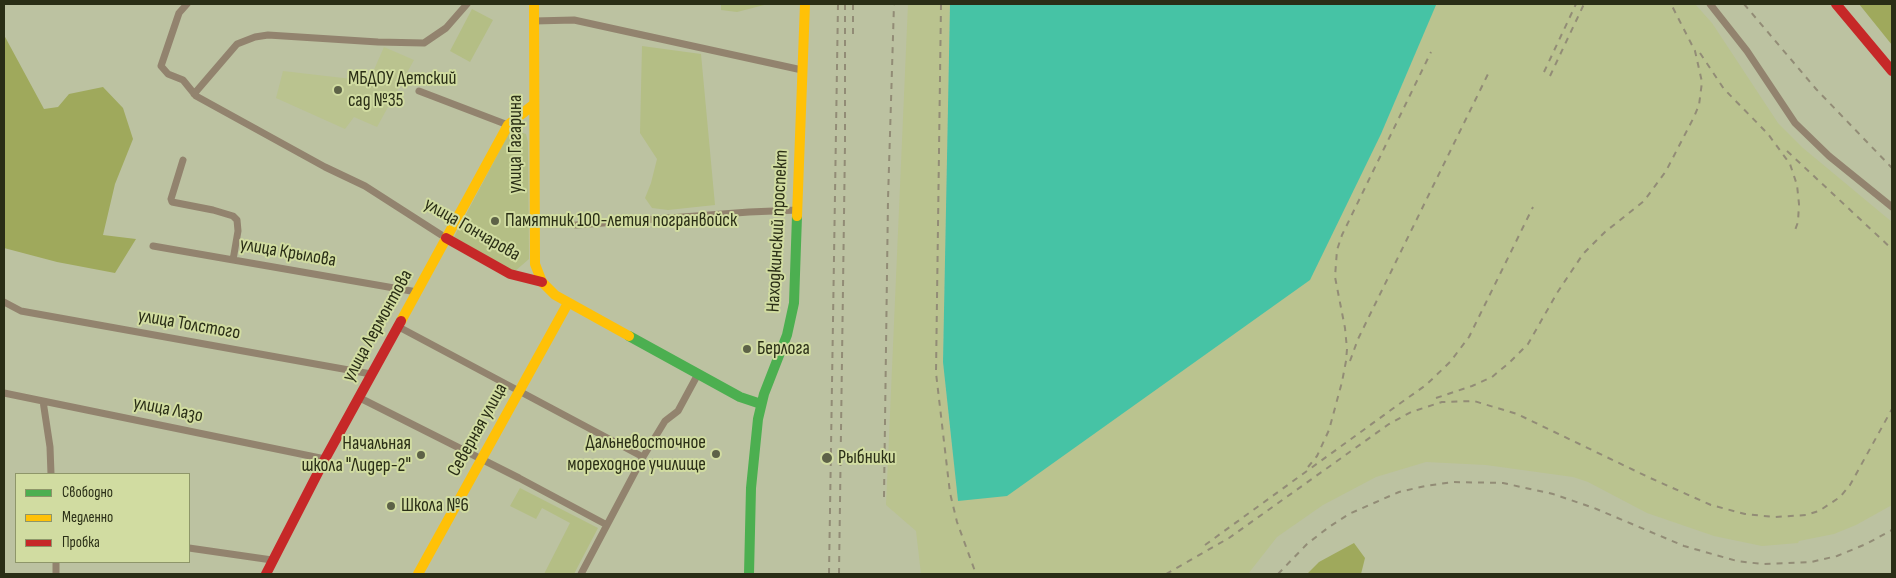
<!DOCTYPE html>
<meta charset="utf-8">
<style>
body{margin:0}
#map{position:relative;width:1896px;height:578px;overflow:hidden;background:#bcc2a1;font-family:"Sofia Sans Condensed",sans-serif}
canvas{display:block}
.frame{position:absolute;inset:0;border:5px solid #2a2e16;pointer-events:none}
.legend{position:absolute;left:15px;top:473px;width:175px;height:90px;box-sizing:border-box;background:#d1dca1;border:1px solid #8e9669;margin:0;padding:6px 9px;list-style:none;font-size:15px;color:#2a2e16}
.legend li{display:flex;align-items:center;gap:10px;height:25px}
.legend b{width:25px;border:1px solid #8e9669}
</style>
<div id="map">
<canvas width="1896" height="578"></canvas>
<div class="frame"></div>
<ul class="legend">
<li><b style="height:6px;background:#4caf50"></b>Свободно</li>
<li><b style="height:6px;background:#ffc107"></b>Медленно</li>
<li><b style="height:6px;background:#c62828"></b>Пробка</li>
</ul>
</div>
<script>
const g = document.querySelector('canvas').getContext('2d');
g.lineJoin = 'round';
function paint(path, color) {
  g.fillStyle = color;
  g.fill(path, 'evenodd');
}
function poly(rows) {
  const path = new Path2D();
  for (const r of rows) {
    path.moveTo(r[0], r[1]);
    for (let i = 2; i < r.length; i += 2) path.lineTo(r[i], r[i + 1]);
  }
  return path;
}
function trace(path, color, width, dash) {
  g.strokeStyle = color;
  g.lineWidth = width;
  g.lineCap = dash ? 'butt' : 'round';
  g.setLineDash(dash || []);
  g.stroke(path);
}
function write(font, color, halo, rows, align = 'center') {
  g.font = font + ' "Sofia Sans Condensed",sans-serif';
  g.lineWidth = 4;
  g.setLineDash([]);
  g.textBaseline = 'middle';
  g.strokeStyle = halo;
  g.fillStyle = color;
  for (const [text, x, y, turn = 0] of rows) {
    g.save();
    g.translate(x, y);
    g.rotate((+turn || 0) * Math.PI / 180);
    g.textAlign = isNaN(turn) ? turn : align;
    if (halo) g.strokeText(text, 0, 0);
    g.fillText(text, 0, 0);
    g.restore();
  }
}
paint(poly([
 [908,4,950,4,943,362,958,501,1381,134,1436,4,1695,4,1712,23,1778,123,1803,148,1892,222,1892,505,1856,525,1834,534,1799,541,1798,543,1762,546,1714,536,1647,513,1588,482,1573,477,1486,465,1426,462,1376,477,1323,505,1277,537,1248,574,921,574,916,531,886,505],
 [384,47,414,60,377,127,354,117,345,129,276,98,283,71,369,81]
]), '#bac38f');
paint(poly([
 [721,4,768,4,737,12,721,10],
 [472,9,493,20,470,62,450,51],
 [642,46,701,54,715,205,668,210,652,208,645,198,651,183,657,159,640,133],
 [511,129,526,134,528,142,529,259,514,272,454,237],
 [520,488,598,528,574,574,544,574,570,523,542,508,536,519,510,506]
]), '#b4be85');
paint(poly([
 [1859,4,1892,4,1892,45],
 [4,35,44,109,58,107,69,94,103,87,123,108,133,139,115,184,103,235,136,239,115,273,57,262,4,248],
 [1354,543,1365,558,1361,574,1307,574,1319,562]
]), '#9fa95c');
paint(poly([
 [950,4,1436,4,1436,5,1381,134,1310,280,1007,496,958,501,943,362]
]), '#46c3a5');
trace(poly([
 [187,4,179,13,161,66,168,74,183,80,196,96,325,167,365,186,446,238],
 [1710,4,1747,51,1795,123,1829,156,1892,207],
 [534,21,574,20,802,70],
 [419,91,508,125],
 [194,94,237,44,255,37,268,35,378,42,424,43,446,28,467,4],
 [183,160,171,199,172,202,213,210,233,216,237,220,238,231,233,260],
 [576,225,749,212,798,210],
 [153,246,417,292],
 [4,302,21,311,371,374],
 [397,326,643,457],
 [4,393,325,459],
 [358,397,519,478,607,525],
 [43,401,50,447,51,474],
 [189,548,272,560],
 [56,562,56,574],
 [581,574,643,457,665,421,678,411,698,374]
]), '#92836e', 7);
trace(poly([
 [629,336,740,397,761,404],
 [749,574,751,488,758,419,764,394,787,335,794,303,797,216]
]), '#4caf50', 10);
trace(poly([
 [534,4,535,264,542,282,555,295,629,336],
 [797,216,805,4],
 [401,321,508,125,533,105],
 [418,574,568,303]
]), '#ffc107', 10);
trace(poly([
 [1836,4,1892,71],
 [446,238,510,274,542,282],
 [266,574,325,459,401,321]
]), '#c62828', 10);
trace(poly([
 [941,4,936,373,950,493,957,522,976,574],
 [1744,4,1816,89,1892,168],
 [853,34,853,4],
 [1700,53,1724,89,1768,134,1790,164,1797,185,1799,204,1798,222,1794,233],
 [1544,72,1576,4],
 [1550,76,1584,4],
 [1787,151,1892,249],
 [1350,361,1358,339,1490,70],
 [1436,398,1472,386,1492,377,1510,362,1528,344,1557,293,1583,254,1605,232,1644,201,1666,171,1694,117,1699,105,1702,82,1695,51,1671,4],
 [1308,467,1317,456,1329,430,1342,382,1346,361,1347,349,1345,328,1335,277,1337,250,1342,235,1431,52],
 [884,497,888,199,894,4],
 [1205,545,1402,402,1426,385,1450,362,1469,337,1533,207],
 [829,574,838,4],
 [839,574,845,144,845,4],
 [1166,574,1229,538,1389,424,1411,412,1442,402,1474,401,1517,414,1648,477,1711,505,1745,514,1775,517,1806,515,1819,511,1840,497,1850,485,1892,409],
 [1278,574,1307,544,1329,527,1349,514,1399,492,1425,486,1453,482,1503,483,1553,494,1594,508,1684,546,1737,561,1762,564,1811,562,1837,556,1866,544,1892,530]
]), '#928c76', 2, [6, 6]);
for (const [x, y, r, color] of [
 [338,90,5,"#5d6247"],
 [495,221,5,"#5d6247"],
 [747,349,5,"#5d6247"],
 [716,454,5,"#5d6247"],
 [421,455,5,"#5d6247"],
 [827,458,6,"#5d6247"],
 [391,506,5,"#5d6247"]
]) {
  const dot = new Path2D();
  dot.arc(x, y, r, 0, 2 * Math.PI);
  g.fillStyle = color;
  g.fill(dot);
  trace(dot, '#d1dca1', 2);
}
write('19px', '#2a2e16', '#d1dca1', [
 ["МБДОУ Детский",348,79],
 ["сад №35",348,101],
 ["Памятник 100-летия погранвойск",505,221],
 ["Берлога",757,349],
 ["Дальневосточное",706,443,"right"],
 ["мореходное училище",706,465,"right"],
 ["Начальная",411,444,"right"],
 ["школа \"Лидер-2\"",411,466,"right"],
 ["Рыбники",838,458],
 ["Школа №6",401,506]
], 'left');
write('19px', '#2a2e16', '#d1dca1', [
 ["улица Гагарина",516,144,-90],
 ["улица Гончарова",472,230,30],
 ["Находкинский проспект",778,231,-87],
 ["улица Крылова",288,253,10],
 ["улица Толстого",189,325,10],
 ["улица Лермонтова",378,326,-61],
 ["улица Лазо",168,410,11],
 ["Северная улица",478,430,-61]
]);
</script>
